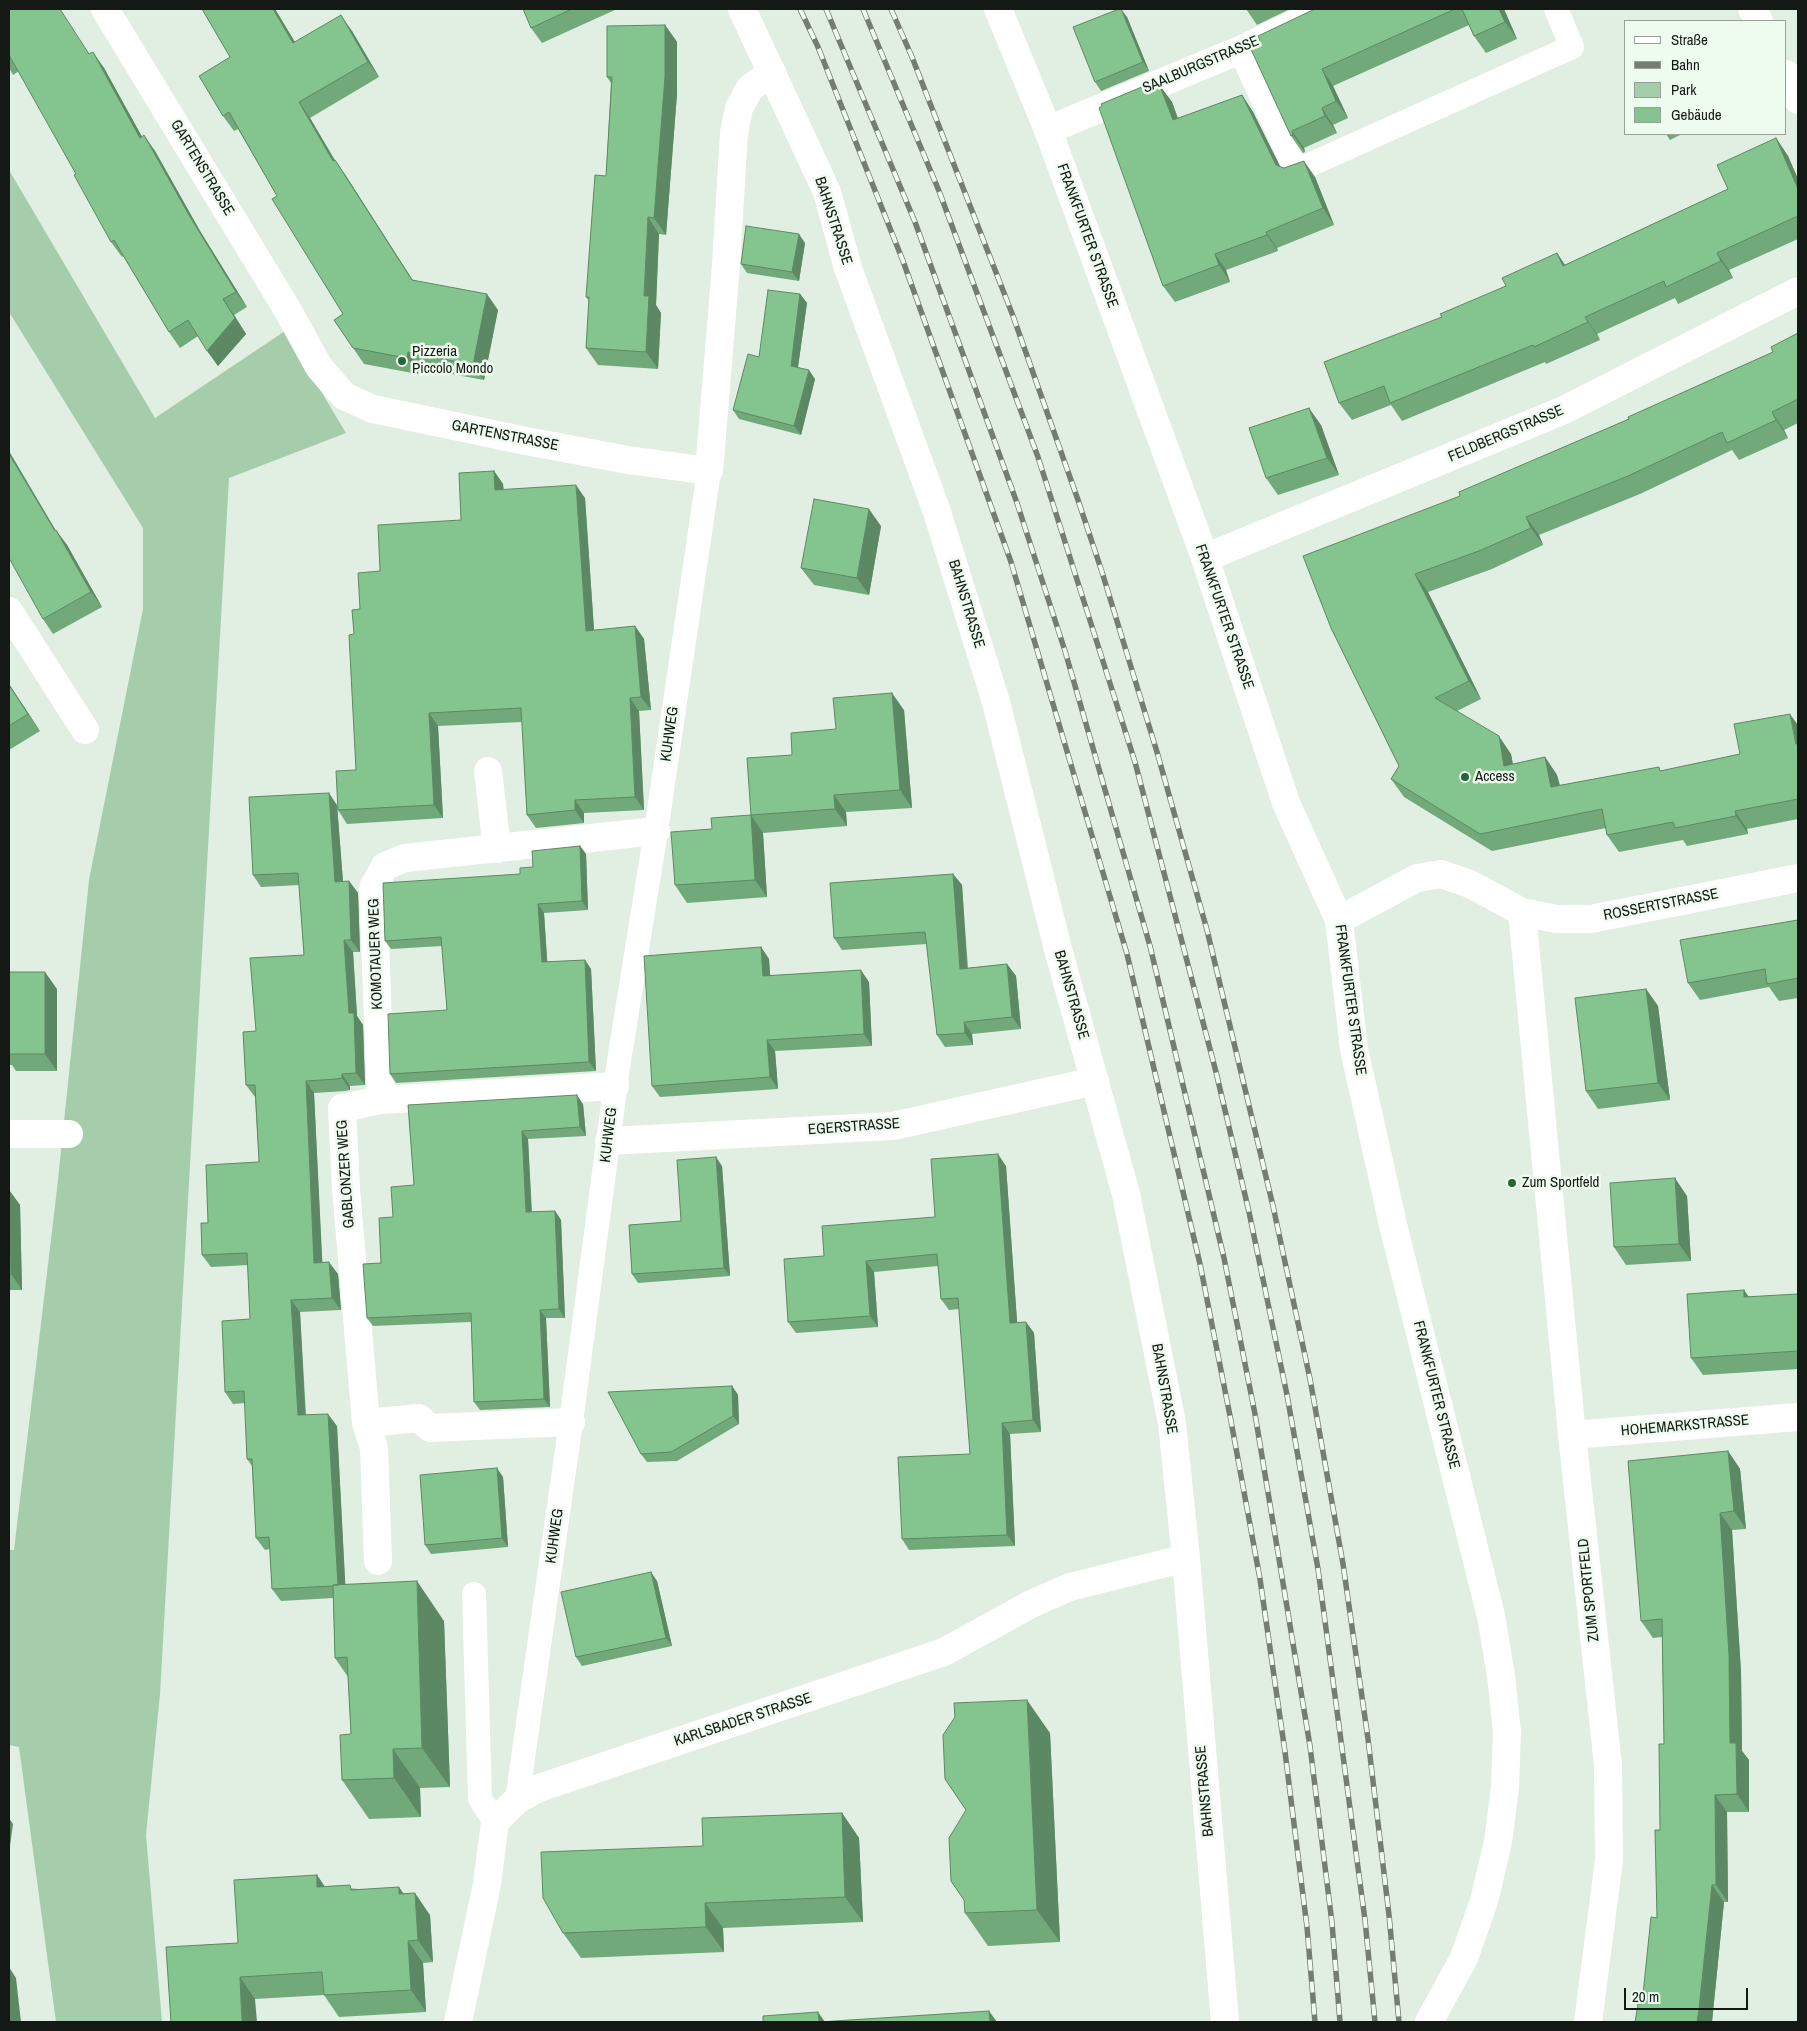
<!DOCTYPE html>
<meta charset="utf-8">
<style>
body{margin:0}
#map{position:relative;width:1807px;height:2031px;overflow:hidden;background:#e1eee2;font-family:"Archivo Narrow",sans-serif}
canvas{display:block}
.frame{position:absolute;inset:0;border:10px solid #151915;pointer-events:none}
.legend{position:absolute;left:1624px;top:20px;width:162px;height:115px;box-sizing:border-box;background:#eefbef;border:1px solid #97a198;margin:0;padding:6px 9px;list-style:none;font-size:15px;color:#151915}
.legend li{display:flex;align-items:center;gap:10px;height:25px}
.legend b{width:25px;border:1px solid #97a198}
.scale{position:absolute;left:1624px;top:1988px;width:124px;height:22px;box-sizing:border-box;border:2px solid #151915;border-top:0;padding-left:6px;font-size:15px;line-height:18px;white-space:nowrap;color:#151915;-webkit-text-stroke:4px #eefbef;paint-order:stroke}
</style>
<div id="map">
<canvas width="1807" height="2031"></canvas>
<div class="frame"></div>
<ul class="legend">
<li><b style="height:6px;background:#fff"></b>Straße</li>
<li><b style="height:6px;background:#747c74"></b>Bahn</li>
<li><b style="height:14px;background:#a6cdab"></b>Park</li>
<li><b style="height:14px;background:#84c48e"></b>Gebäude</li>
</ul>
<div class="scale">20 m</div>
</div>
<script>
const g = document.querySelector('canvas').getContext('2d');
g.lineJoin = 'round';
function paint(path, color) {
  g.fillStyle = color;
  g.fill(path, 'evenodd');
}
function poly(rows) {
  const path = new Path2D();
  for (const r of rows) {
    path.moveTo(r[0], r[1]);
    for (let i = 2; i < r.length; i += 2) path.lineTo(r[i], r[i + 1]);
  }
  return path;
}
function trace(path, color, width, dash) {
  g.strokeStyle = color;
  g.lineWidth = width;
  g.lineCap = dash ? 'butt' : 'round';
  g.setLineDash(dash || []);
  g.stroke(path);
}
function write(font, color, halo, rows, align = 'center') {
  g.font = font + ' "Archivo Narrow",sans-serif';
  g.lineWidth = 5;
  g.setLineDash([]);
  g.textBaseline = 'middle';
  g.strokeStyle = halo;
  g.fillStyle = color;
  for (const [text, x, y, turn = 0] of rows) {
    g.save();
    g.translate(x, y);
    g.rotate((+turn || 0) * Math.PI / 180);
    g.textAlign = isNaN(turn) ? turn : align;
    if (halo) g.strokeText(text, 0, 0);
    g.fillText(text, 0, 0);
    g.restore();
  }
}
paint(poly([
 [9,170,155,418,285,331,346,433,229,478,160,1694,146,1835,162,2022,56,2022,19,1747,9,1745,9,1550,14,1550,57,1189,89,880,143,609,143,528,9,312]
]), '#a6cdab');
trace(poly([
 [1240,50,1296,171,1572,47,1556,9],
 [474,1594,480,1799,495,1822],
 [517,1800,571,1422,618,1067,656,831,709,471]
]), '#fff', 24);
trace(poly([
 [105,9,287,309,319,367,344,396,373,409,526,441,628,460,709,471,726,265,734,133,739,108,750,88,772,72],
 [742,9,827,192,848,268,937,512,996,702,1059,953,1126,1194,1172,1423,1186,1558,1225,2022],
 [1752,9,1759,21],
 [1786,74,1798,100],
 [1048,130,1240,50,1325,9],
 [1205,558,1564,410,1798,291],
 [9,611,85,730],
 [488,771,497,849],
 [1522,912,1572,1435,1608,1765,1609,1860,1588,2022],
 [1339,920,1417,878,1441,874,1470,884,1522,912,1556,919,1591,919,1798,878],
 [381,1100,373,888,385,866,405,858,656,831],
 [9,1134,69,1134],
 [609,1141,893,1126,1095,1081],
 [571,1422,430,1428,419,1418,366,1423,346,1189,342,1108,381,1100,615,1086],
 [366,1423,374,1448,378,1561],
 [1572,1435,1798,1417],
 [458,2022,487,1884,495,1822,517,1800,539,1788,944,1652,1033,1603,1070,1587,1186,1558]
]), '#fff', 28);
trace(poly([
 [998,9,1048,130,1205,558,1286,803,1339,920,1354,1049,1394,1229,1491,1616,1501,1676,1507,1732,1505,1787,1498,1842,1484,1901,1464,1958,1429,2022]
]), '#fff', 28);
const rail = poly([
 [800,9,818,47,903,261,1011,562,1127,954,1200,1264,1231,1421,1260,1579,1285,1752,1307,1927,1315,2022],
 [826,9,915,222,1017,503,1065,651,1150,946,1224,1258,1255,1414,1310,1746,1332,1923,1340,2022],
 [863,9,939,191,1038,457,1135,762,1216,1072,1249,1212,1287,1395,1318,1569,1365,1920,1375,2022],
 [891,9,912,57,1013,316,1078,500,1102,572,1157,752,1207,930,1273,1206,1310,1379,1343,1564,1368,1739,1389,1915,1399,2022]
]);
trace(rail, '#747c74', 5.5);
trace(rail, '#eefbef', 4, [11]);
paint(poly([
 [9,9,90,54,104,68,142,137,155,151,200,231,247,307,234,315,246,334,218,366,198,336,180,348,169,332,123,256,122,257,111,242,76,174,19,71,13,75,9,68],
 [202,9,275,9,295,42,352,31,379,77,310,118,335,160,346,176,413,281,498,310,484,380,419,368,418,374,364,364,334,320,343,314,277,196,238,129,234,131,223,116,230,57],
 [523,9,617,9,542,43,531,28],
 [1246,9,1290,9,1257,25],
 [1315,9,1505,9,1504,9,1517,39,1486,53,1474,36,1469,25,1333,86,1348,118,1333,125,1337,133,1304,148,1305,152,1303,153,1291,136,1260,40],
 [1127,17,1149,71,1101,91,1095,82],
 [665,25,677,42,677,94,666,235,659,234,656,305,661,313,658,369,598,365,586,348,589,301,586,297,606,176,611,83,607,77],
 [1149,84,1152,89,1160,86,1172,102,1178,118,1242,95,1253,112,1280,167,1315,177,1334,225,1277,248,1278,251,1226,270,1230,282,1175,302,1163,286],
 [1666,134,1682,134,1670,140],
 [1776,138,1788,156,1798,179,1798,239,1729,270,1733,278,1678,304,1675,298,1597,334,1600,340,1546,364,1545,362,1402,421,1391,405,1352,420,1339,403,1442,317,1506,286,1557,253,1565,265,1728,189],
 [805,243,799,281,747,273,741,264],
 [800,294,807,303,798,367,815,379,801,435,739,419,733,410,759,357],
 [1798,333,1798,423,1784,430,1788,438,1739,460,1732,450,1640,494,1539,535,1543,545,1492,569,1428,592,1481,699,1457,711,1511,754,1513,764,1545,757,1557,775,1560,785,1662,771,1740,754,1798,725,1798,819,1747,829,1748,834,1687,846,1683,840,1619,852,1607,835,1606,828,1492,851,1404,797,1391,779,1399,766,1331,628,1460,496,1629,419,1773,352],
 [1321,425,1339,475,1278,495,1266,478],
 [494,471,503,484,504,490,585,498,594,630,635,626,644,639,651,710,639,711,644,810,584,813,584,823,536,828,527,815,522,722,438,726,443,818,347,824,338,810,356,770,354,634,360,609,380,571,461,520],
 [881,526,869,595,814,585,801,568],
 [56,531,67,545,102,607,53,634,43,619],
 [9,684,40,731,9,750],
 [904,710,912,808,846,812,847,826,763,833,767,897,687,903,675,885,712,829,751,815,792,755,836,729],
 [337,805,343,882,349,881,358,893,360,952,353,952,357,1016,363,1025,365,1085,350,1086,350,1090,345,1091,314,1093,322,1263,338,1274,341,1310,300,1312,306,1415,337,1426,345,1584,444,1621,450,1787,420,1788,421,1817,369,1819,342,1780,351,1734,348,1677,335,1658,333,1598,281,1601,272,1589,270,1549,265,1550,256,1538,252,1466,247,1459,245,1403,233,1404,225,1392,250,1319,248,1265,211,1267,202,1255,208,1223,259,1162,255,1097,246,1085,256,1031,304,955,299,885,261,887,253,875],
 [580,846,586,854,588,910,544,913,547,962,585,960,591,969,596,1071,396,1083,390,1074,447,1010,442,946,391,949,385,941,533,867],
 [953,874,962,885,968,968,1007,964,1016,976,1021,1029,972,1034,973,1045,945,1047,937,1035,927,944,842,950,834,938],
 [1798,920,1798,998,1779,1001,1769,987,1700,1000,1688,983],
 [761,947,769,959,770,976,869,982,872,1046,775,1051,778,1089,660,1097,652,1086],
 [9,972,57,989,57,1071,16,1071,12,1065,9,1065],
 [1646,989,1658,1006,1670,1100,1598,1109,1586,1091],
 [583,1104,586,1136,528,1139,532,1212,555,1211,561,1220,565,1318,546,1318,550,1407,480,1410,474,1402,471,1322,373,1326,367,1318,393,1217,414,1185,408,1105],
 [722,1166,730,1276,638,1283,632,1274,681,1221],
 [1006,1166,1017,1323,1026,1322,1034,1333,1041,1432,1010,1434,1015,1546,909,1550,902,1539,970,1454,959,1309,949,1310,941,1299,938,1266,874,1272,878,1327,796,1333,788,1322,824,1256,935,1217],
 [9,1190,20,1205,22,1290,9,1290],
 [1687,1196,1691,1261,1626,1265,1614,1247],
 [1798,1294,1798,1369,1703,1375,1691,1358],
 [732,1386,738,1395,739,1424,677,1461,647,1462,641,1454],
 [1728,1451,1740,1469,1746,1529,1732,1530,1741,1672,1742,1751,1749,1760,1749,1812,1727,1812,1728,1902,1724,1902,1712,2022,1635,2022,1642,2004,1657,1918,1664,1744,1662,1637,1653,1638,1641,1621],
 [503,1477,508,1547,431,1554,425,1545],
 [657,1581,672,1646,582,1666,576,1657],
 [1050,1733,1060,1942,988,1946,965,1913],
 [842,1813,859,1838,863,1922,723,1928,724,1952,581,1958,563,1933,703,1846],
 [325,1886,403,1893,430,1915,433,1962,423,1963,426,2012,339,2017,324,1995,255,1999,171,2022,238,1943]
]), '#72a97a');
paint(poly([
 [273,9,275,9,305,59,293,43],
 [1121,9,1127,17,1149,71,1143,62],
 [1499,9,1504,9,1517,39,1505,22],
 [341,15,352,31,379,77,368,62],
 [665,25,677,42,677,94,666,235,654,218],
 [93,52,104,68,151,153,140,138],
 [1322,69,1333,86,1348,118,1336,101],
 [1160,86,1172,102,1184,137,1173,120],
 [1242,95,1253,112,1288,182,1276,165],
 [299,102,310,118,344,177,333,161],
 [1322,108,1333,125,1337,133,1325,116],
 [1292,131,1304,148,1305,152,1293,135],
 [144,135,155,151,200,231,247,307,236,292,189,215],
 [1776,138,1788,156,1798,179,1798,189],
 [335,160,346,176,423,296,412,280],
 [1304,161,1315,177,1334,225,1323,208],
 [648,217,659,234,656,305,661,313,658,369,646,352,644,296],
 [1266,232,1277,248,1278,251,1267,235],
 [799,234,805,243,799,281,792,272],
 [1557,253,1569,271,1563,266],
 [1717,253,1729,270,1733,278,1721,261],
 [1215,254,1226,270,1230,282,1219,265],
 [487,294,498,310,484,380,473,365],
 [800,294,807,303,797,374,791,366],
 [223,299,234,315,246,334,218,366,207,351],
 [1585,317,1597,334,1600,340,1588,322],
 [408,352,419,368,418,374,407,358],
 [809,370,815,379,801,435,794,426],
 [1309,408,1321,425,1339,475,1327,458],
 [1772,412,1784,430,1788,438,1776,420],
 [9,451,65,546,55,531,9,454],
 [494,471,503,484,504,503,495,490],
 [576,485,585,498,595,644,586,631],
 [869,509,881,526,869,595,857,578],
 [1526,517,1539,535,1543,545,1531,528],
 [56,530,67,545,102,607,91,592],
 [1415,574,1428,592,1481,699,1469,681],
 [635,626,644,639,651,710,641,697],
 [9,684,40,731,28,714,9,685],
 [892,693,904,710,912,808,900,790],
 [630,698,639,711,644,810,635,797],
 [429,713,438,726,443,818,434,805],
 [1790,714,1798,725,1798,747,1796,744],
 [1499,736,1511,754,1516,783,1504,766],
 [1545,757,1557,775,1564,804,1551,787],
 [329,793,337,805,344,894,335,882],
 [834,795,846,812,847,826,835,809],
 [575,800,584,813,584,823,575,810],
 [1735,811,1747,829,1748,834,1736,816],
 [751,815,763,833,767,897,755,880],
 [580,846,586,854,588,910,582,901],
 [953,874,962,885,968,981,960,969],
 [349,881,358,893,360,952,351,940],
 [538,904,544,913,548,971,542,962],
 [344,940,353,952,357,1016,363,1025,365,1085,356,1073,349,1013],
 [761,947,769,959,771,987,763,976],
 [585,960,591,969,596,1071,589,1062],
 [1007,964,1016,976,1021,1029,1012,1017],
 [861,970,869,982,872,1046,864,1034],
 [45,972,57,989,57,1071,45,1054],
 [1646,989,1658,1006,1670,1100,1658,1083],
 [964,1022,972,1034,973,1045,965,1033],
 [767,1040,775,1051,778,1089,770,1077],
 [342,1074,350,1086,350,1090,342,1078],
 [306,1081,314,1093,323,1275,314,1263],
 [577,1095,583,1104,586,1136,580,1127],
 [522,1131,528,1139,532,1221,526,1212],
 [998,1154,1006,1166,1018,1334,1010,1323],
 [716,1157,722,1166,730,1276,724,1268],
 [1675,1178,1687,1196,1691,1261,1679,1244],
 [9,1190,20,1205,22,1290,11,1274],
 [555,1211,561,1220,565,1318,559,1309],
 [866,1261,874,1272,878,1327,870,1316],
 [329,1262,338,1274,341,1310,332,1298],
 [1744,1290,1756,1307,1744,1297],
 [291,1300,300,1312,306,1427,298,1415],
 [540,1310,546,1318,550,1407,544,1399],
 [1026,1322,1034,1333,1041,1432,1033,1420],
 [732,1386,738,1395,739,1424,733,1416],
 [328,1414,337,1426,346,1597,338,1585],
 [1002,1423,1010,1434,1015,1546,1007,1535],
 [1728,1451,1740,1469,1746,1529,1734,1511],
 [497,1468,503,1477,508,1547,502,1538],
 [1720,1513,1732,1530,1741,1672,1742,1751,1749,1760,1749,1812,1737,1794,1730,1743],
 [651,1572,657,1581,672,1646,666,1638],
 [417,1581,444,1621,450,1787,422,1748],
 [1027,1700,1050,1733,1060,1942,1037,1910],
 [393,1749,420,1788,421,1817,394,1778],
 [1715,1795,1727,1812,1728,1902,1716,1885],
 [842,1813,859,1838,863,1922,845,1897],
 [9,1818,13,1824,9,1853],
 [317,1875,332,1897,317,1887],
 [1712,1885,1724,1902,1712,2022,1697,2022],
 [399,1887,414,1909,399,1894],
 [415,1893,430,1915,433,1962,418,1940],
 [705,1903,723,1928,724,1952,706,1927],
 [408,1941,423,1963,426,2012,411,1990],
 [9,1967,16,1978,21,2022,9,2022],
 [240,1977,255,1999,257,2022,242,2022],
 [989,2011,997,2022,990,2022],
 [818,2012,825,2022,819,2022]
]), '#5c8963');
const building = poly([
 [9,9,60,9,89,54,93,52,140,138,144,135,189,215,236,292,223,299,235,318,207,351,188,320,169,332,114,240,111,242,74,175,76,174,9,55,9,9],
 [202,9,273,9,293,43,341,15,368,62,299,102,333,161,335,160,412,280,487,294,473,365,408,352,407,358,353,348,334,320,343,314,272,199,277,196,229,112,223,116,199,76,230,57,202,9],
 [523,9,572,9,531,28,523,9],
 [1119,9,1121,9,1143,62,1095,82,1073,27,1119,9],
 [1315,9,1455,9,1322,69,1336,101,1322,108,1325,116,1292,131,1293,135,1291,136,1249,45,1260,40,1258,36,1315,9],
 [1462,9,1499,9,1505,22,1474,36,1462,9],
 [665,25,665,77,654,218,648,217,644,296,649,296,646,352,586,348,589,297,586,297,595,175,606,176,612,77,607,77,607,26,665,25],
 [1149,84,1151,89,1160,86,1173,120,1242,95,1276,165,1284,168,1304,161,1323,208,1266,232,1267,235,1215,254,1219,265,1163,286,1099,108,1102,106,1101,104,1149,84],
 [1776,138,1798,189,1798,216,1717,253,1721,261,1666,287,1664,281,1585,317,1588,322,1534,347,1533,345,1390,403,1384,386,1339,403,1324,362,1442,317,1440,314,1506,286,1502,278,1557,253,1563,266,1728,189,1717,165,1776,138],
 [746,226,799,234,792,272,741,264,746,226],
 [768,290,800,294,791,366,809,370,794,426,733,410,748,354,759,357,768,290],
 [1798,333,1798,399,1772,412,1776,420,1727,443,1722,432,1628,476,1526,517,1531,528,1479,551,1415,574,1469,681,1435,698,1499,736,1504,766,1545,757,1551,787,1659,767,1660,771,1740,754,1734,724,1790,714,1796,744,1798,744,1798,799,1735,811,1736,816,1675,828,1673,822,1607,835,1602,809,1480,834,1391,779,1399,766,1331,628,1303,556,1460,496,1459,492,1629,419,1628,417,1773,352,1771,347,1798,333],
 [1309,408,1327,458,1266,478,1249,428,1309,408],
 [9,454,55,531,56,530,91,592,43,619,9,558,9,454],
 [494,471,495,490,576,485,586,631,635,626,641,697,630,698,635,797,575,800,575,810,527,815,521,708,429,713,434,805,338,810,336,771,356,770,349,635,354,634,352,610,360,609,358,573,380,571,378,525,461,520,459,473,494,471],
 [814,499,869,509,857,578,801,568,814,499],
 [9,685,28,714,9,726,9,685],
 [892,693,900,790,834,795,835,809,751,815,747,758,792,755,791,733,836,729,833,698,892,693],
 [329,793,335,882,349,881,351,940,344,940,349,1013,354,1013,356,1073,342,1074,342,1078,337,1079,306,1081,314,1263,329,1262,332,1298,291,1300,298,1415,328,1414,338,1585,333,1585,333,1586,272,1589,269,1537,256,1538,252,1459,247,1459,244,1391,225,1392,222,1321,250,1319,247,1253,202,1255,201,1223,208,1223,206,1165,259,1162,255,1085,246,1085,243,1032,256,1031,250,958,304,955,298,873,253,875,249,797,329,793],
 [751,815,755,880,675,885,671,832,712,829,711,818,751,815],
 [580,846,582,901,538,904,542,962,585,960,589,1062,390,1074,388,1014,447,1010,441,937,385,941,383,883,520,874,520,868,533,867,532,851,580,846],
 [953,874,960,969,1007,964,1012,1017,964,1022,965,1033,937,1035,925,932,834,938,830,883,953,874],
 [1798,920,1798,978,1767,984,1765,969,1688,983,1680,940,1798,920],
 [761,947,763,976,861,970,864,1034,767,1040,770,1077,652,1086,644,956,761,947],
 [9,972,45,972,45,1054,9,1054,9,972],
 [1646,989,1658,1083,1586,1091,1575,998,1646,989],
 [577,1095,580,1127,522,1131,526,1212,555,1211,559,1309,540,1310,544,1399,474,1402,471,1313,367,1318,363,1264,381,1263,379,1218,393,1217,391,1187,414,1185,408,1105,577,1095],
 [998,1154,1010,1323,1026,1322,1033,1420,1002,1423,1007,1535,902,1539,898,1457,970,1454,958,1298,941,1299,937,1254,866,1261,870,1316,788,1322,784,1259,824,1256,822,1226,935,1217,931,1159,998,1154],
 [716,1157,724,1268,632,1274,629,1225,681,1221,677,1160,716,1157],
 [1675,1178,1679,1244,1614,1247,1610,1183,1675,1178],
 [9,1190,11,1274,9,1274,9,1190],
 [1744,1290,1744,1297,1798,1294,1798,1351,1691,1358,1687,1294,1744,1290],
 [732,1386,733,1416,671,1452,641,1454,608,1392,732,1386],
 [1728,1451,1734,1511,1720,1513,1729,1655,1730,1743,1736,1743,1737,1794,1715,1795,1716,1885,1712,1885,1699,2009,1697,2022,1635,2022,1638,2004,1642,2004,1651,1917,1657,1918,1655,1830,1660,1830,1659,1744,1664,1744,1662,1619,1641,1621,1628,1461,1728,1451],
 [497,1468,502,1538,425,1545,420,1475,497,1468],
 [651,1572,666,1638,576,1657,561,1592,651,1572],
 [417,1581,422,1748,393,1749,394,1778,342,1780,340,1735,351,1734,347,1657,335,1658,333,1585,417,1581],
 [1027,1700,1037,1910,965,1913,964,1900,951,1881,949,1838,966,1810,945,1779,943,1735,955,1717,954,1703,1027,1700],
 [842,1813,845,1897,705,1903,706,1927,563,1933,543,1898,541,1852,703,1846,702,1818,842,1813],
 [317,1875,317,1887,350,1885,351,1890,399,1887,399,1894,415,1893,418,1940,408,1941,411,1990,324,1995,322,1972,240,1977,242,2022,171,2022,166,1947,238,1943,234,1880,317,1875],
 [989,2011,990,2022,819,2022,989,2011],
 [818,2012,819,2022,763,2022,763,2016,818,2012]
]);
paint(building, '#84c48e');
trace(building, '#5c8963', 1);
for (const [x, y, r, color] of [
 [402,361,5,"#236834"],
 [1465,777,5,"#236834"],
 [1512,1183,5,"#236834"]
]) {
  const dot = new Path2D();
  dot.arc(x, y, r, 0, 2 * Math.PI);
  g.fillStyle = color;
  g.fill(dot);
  trace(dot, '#eefbef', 2);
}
write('15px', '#151915', '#eefbef', [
 ["SAALBURGSTRASSE",1201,65,-23],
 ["GARTENSTRASSE",202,168,59],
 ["BAHNSTRASSE",833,221,72],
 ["FRANKFURTER STRASSE",1087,236,70],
 ["FELDBERGSTRASSE",1506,434,-23],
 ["GARTENSTRASSE",505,436,11],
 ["BAHNSTRASSE",966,604,73],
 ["FRANKFURTER STRASSE",1224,617,71],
 ["KUHWEG",670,734,-82],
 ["ROSSERTSTRASSE",1661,905,-11],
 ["KOMOTAUER WEG",376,954,-92],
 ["BAHNSTRASSE",1071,995,74],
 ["FRANKFURTER STRASSE",1350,1000,82],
 ["EGERSTRASSE",854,1127,-4],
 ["KUHWEG",609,1135,-83],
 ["GABLONZER WEG",346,1174,-94],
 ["BAHNSTRASSE",1164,1389,80],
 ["FRANKFURTER STRASSE",1436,1395,76],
 ["HOHEMARKSTRASSE",1685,1426,-5],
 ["KUHWEG",555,1536,-82],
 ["ZUM SPORTFELD",1589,1590,-96],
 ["KARLSBADER STRASSE",743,1720,-18],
 ["BAHNSTRASSE",1205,1791,-95]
]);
write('15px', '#151915', '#eefbef', [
 ["Pizzeria",412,352],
 ["Piccolo Mondo",412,369],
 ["Access",1475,777],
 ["Zum Sportfeld",1522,1183]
], 'left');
</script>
